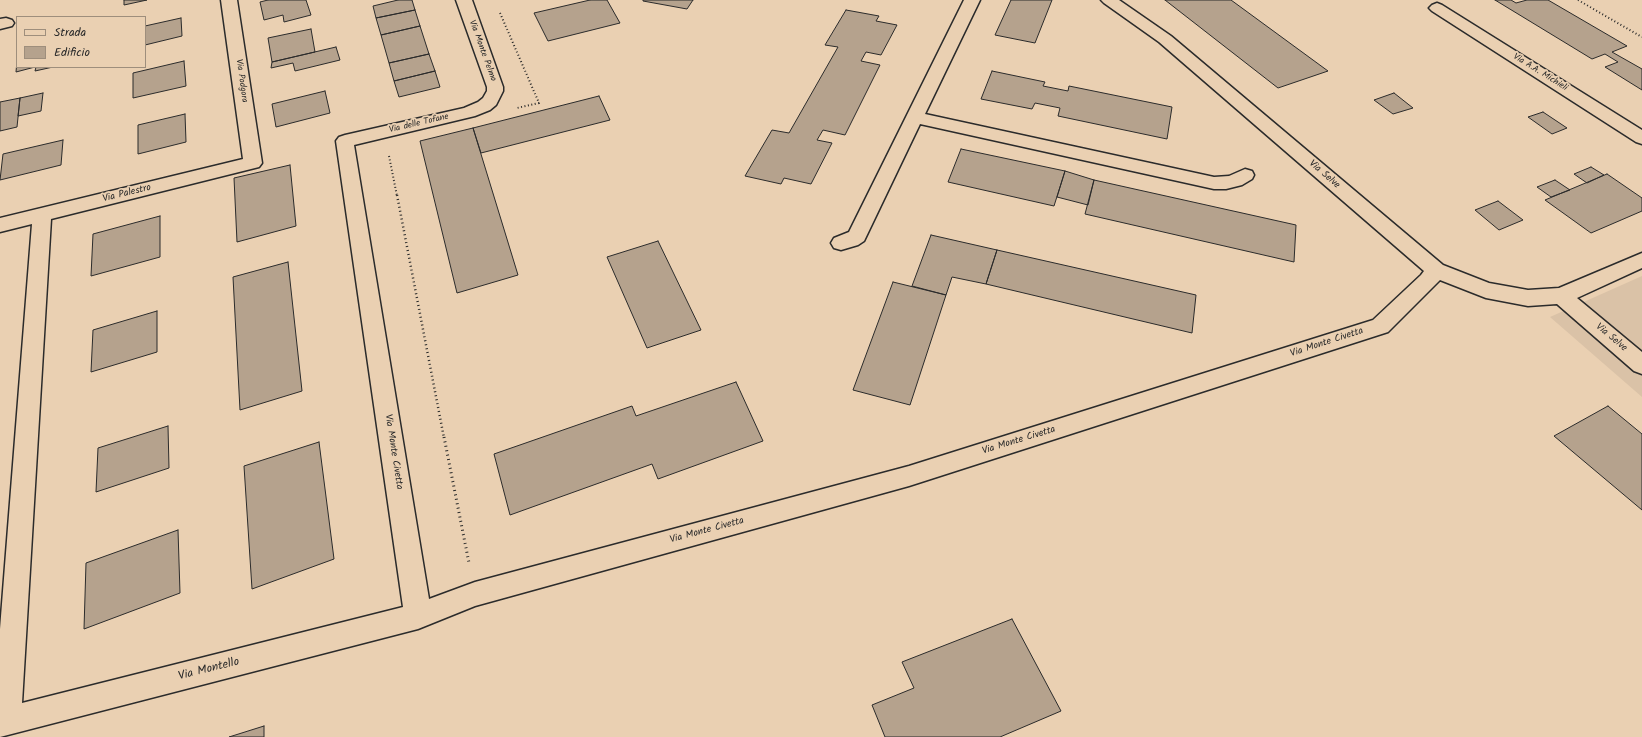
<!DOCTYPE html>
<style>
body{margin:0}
#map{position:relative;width:1642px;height:737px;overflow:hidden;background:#ead0b2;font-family:Kalam,sans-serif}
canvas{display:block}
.legend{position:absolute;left:16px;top:16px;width:130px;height:52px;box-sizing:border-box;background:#ead0b2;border:1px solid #9e8e7c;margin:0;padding:5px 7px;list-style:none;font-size:12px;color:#2b2b2b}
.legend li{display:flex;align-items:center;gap:8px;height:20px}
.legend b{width:20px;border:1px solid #9e8e7c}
</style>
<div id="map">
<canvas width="1642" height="737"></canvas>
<ul class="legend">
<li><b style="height:5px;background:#ead0b2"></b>Strada</li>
<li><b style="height:11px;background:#b5a28d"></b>Edificio</li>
</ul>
</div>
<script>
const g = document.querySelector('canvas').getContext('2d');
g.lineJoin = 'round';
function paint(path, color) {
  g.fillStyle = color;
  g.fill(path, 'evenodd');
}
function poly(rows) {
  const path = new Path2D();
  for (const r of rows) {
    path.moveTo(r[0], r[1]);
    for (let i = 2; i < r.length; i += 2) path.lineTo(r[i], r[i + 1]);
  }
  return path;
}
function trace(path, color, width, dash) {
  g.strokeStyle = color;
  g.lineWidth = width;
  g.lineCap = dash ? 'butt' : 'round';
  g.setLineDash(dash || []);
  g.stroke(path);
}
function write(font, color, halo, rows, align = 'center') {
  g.font = font + ' Kalam,sans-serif';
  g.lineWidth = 3.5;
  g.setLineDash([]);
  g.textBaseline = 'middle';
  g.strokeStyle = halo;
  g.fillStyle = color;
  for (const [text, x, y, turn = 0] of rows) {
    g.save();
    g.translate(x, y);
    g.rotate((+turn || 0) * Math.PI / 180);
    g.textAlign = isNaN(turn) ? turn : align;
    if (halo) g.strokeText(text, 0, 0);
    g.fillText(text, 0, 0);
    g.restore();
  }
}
paint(poly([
 [1642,276,1642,397,1550,317]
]), '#dac2a7');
const building = poly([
 [124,0,147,0,124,5,124,0],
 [268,0,306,0,311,15,284,22,283,15,264,20,260,2,268,0],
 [398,0,412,0,415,10,376,18,373,6,398,0],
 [590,0,607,0,620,23,548,41,534,13,590,0],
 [693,0,687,9,643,1,643,0,693,0],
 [1011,0,1052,0,1035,43,995,35,1011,0],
 [1165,0,1231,0,1328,71,1278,88,1165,0],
 [1495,0,1511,0,1516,3,1527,0,1548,0,1627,46,1612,52,1642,69,1642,90,1605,67,1618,62,1605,54,1592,59,1495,0],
 [415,10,420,26,381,35,376,18,415,10],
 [846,10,879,16,876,21,897,25,881,55,866,52,861,61,880,65,845,135,823,130,817,140,832,143,811,184,784,178,781,184,745,176,772,130,789,133,838,47,825,45,846,10],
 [181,18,182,36,145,45,145,26,181,18],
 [420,26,429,54,389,63,381,35,420,26],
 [311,29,315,52,272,62,268,38,311,29],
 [336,47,340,60,295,71,293,63,271,68,272,62,336,47],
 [429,54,435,71,394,81,389,63,429,54],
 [17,61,17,67,35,67,16,72,17,61],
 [184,61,186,86,133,98,133,73,184,61],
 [36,67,53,67,35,71,36,67],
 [435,71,440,87,399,97,394,81,435,71],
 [992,71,1045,82,1043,86,1068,91,1069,86,1172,107,1167,139,1058,116,1060,108,1035,103,1032,109,981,99,992,71],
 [325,91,330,113,276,127,272,104,325,91],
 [43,93,41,111,18,116,20,98,43,93],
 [1394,93,1413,108,1393,114,1374,100,1394,93],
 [599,96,610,120,481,153,473,128,599,96],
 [20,98,17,127,0,131,0,102,20,98],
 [1543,112,1567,128,1552,134,1528,117,1543,112],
 [185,114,186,142,138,154,138,125,185,114],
 [473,128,518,275,457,293,420,141,473,128],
 [63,140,61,165,0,180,3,154,63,140],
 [961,149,1065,171,1054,206,948,182,961,149],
 [290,165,296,226,237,242,234,178,290,165],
 [1591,167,1604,175,1587,183,1574,174,1591,167],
 [1065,171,1094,180,1088,205,1057,197,1065,171],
 [1607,174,1642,198,1642,211,1591,233,1545,200,1607,174],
 [1094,180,1296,225,1294,262,1085,214,1094,180],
 [1555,180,1570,190,1551,197,1537,187,1555,180],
 [1498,201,1523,220,1499,230,1475,210,1498,201],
 [160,216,160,257,91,276,93,234,160,216],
 [931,235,997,250,986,284,952,277,946,295,912,286,931,235],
 [658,241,701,330,647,348,607,257,658,241],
 [997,250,1196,295,1192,333,986,284,997,250],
 [288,262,302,391,240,410,233,277,288,262],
 [893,282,946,295,910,405,853,390,893,282],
 [157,311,157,352,91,372,93,330,157,311],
 [736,382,763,441,658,479,652,464,510,515,494,454,632,406,636,416,736,382],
 [1608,406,1642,434,1642,510,1554,436,1608,406],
 [168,426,169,468,96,492,98,448,168,426],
 [319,442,334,559,252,589,244,466,319,442],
 [178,530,180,593,84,629,86,563,178,530],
 [1012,619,1061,711,1000,737,885,737,872,705,914,688,902,662,1012,619],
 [264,726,264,737,229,737,264,726]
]);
paint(building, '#b5a28d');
trace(building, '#2b2b2b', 1);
const street = poly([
 [221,0,237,0,262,163,259,167,51,219,22,703,403,607,336,141,339,137,345,135,464,108,478,102,483,98,487,91,487,87,456,0,472,0,503,87,503,91,496,105,490,110,475,116,354,145,429,599,475,582,909,466,1373,320,1421,275,1424,271,1159,42,1104,3,1101,0,1119,0,1171,36,1443,265,1489,283,1528,290,1559,288,1642,253,1642,268,1577,298,1642,352,1642,374,1634,371,1557,304,1528,306,1486,298,1440,280,1388,332,909,486,475,606,418,629,0,737,0,629,32,224,0,232,0,218,243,159,221,0],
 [964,0,980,0,925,114,1214,177,1229,176,1245,169,1252,171,1254,175,1252,179,1242,185,1226,189,1214,189,920,124,864,241,858,245,841,250,834,248,831,243,834,238,849,232,964,0],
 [1437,3,1442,5,1642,130,1642,144,1636,142,1432,11,1429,8,1432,5,1437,3],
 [6,18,12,20,14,23,12,26,0,29,0,19,6,18]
]);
trace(street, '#2b2b2b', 3);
trace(poly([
 [1578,0,1642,37],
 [500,13,539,103,517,108],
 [389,156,397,196]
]), '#2b2b2b', 2, [1, 2.5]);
trace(poly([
 [397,195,444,438]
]), '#2b2b2b', 2.5, [1, 3]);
trace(poly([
 [444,437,469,563]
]), '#2b2b2b', 3, [1, 3.5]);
paint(street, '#ead0b2');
write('9px', '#2b2b2b', '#ead0b2', [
 ["Via Monte Pelmo",482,51,70],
 ["Via A.A. Michieli",1540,73,32],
 ["Via Podgora",241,81,82],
 ["Via delle Tofane",419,124,-13]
]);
write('10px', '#2b2b2b', '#ead0b2', [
 ["Via Selve",1324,175,41],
 ["Via Palestro",127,194,-14],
 ["Via Selve",1611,338,40],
 ["Via Monte Civetta",1327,343,-18],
 ["Via Monte Civetta",1019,441,-17],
 ["Via Monte Civetta",393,452,81],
 ["Via Monte Civetta",707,531,-15]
]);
write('12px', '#2b2b2b', '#ead0b2', [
 ["Via Montello",209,670,-14]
]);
</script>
